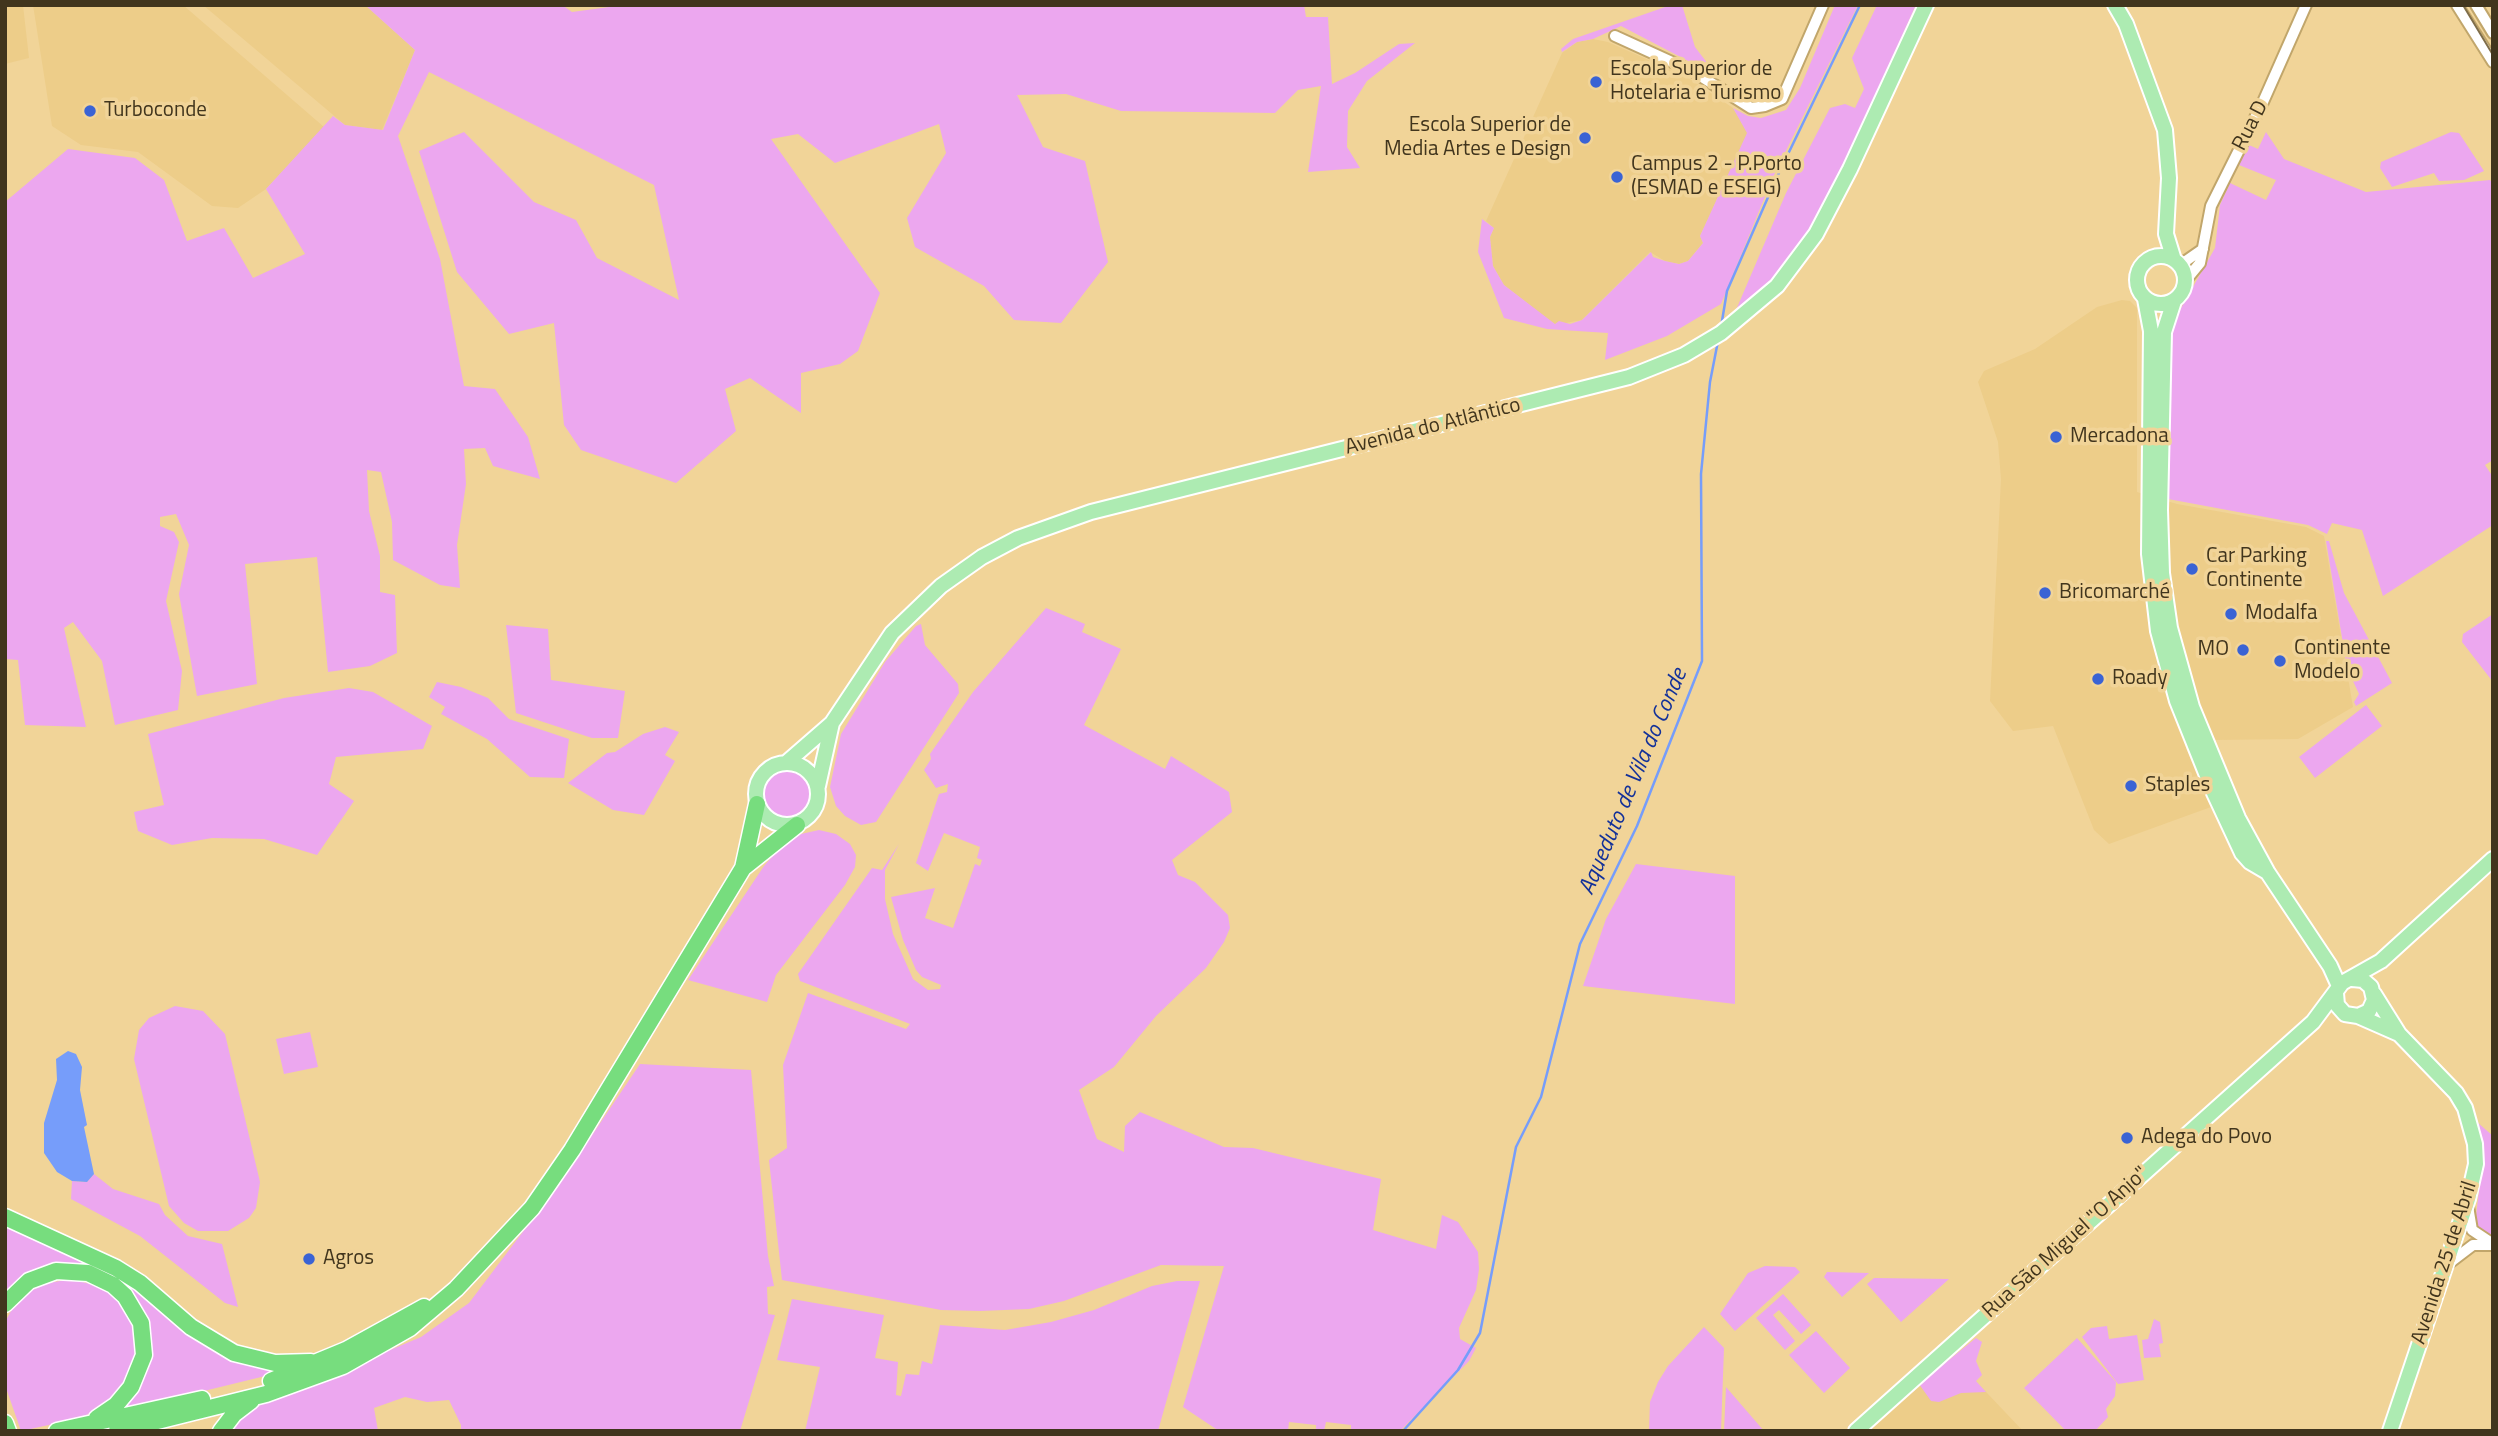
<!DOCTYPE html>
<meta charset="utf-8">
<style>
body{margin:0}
#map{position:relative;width:2498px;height:1436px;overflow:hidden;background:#f1d498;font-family:"Titillium Web",sans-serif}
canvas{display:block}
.frame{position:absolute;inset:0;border:7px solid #41351d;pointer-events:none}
</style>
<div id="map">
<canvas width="2498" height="1436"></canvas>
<div class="frame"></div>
</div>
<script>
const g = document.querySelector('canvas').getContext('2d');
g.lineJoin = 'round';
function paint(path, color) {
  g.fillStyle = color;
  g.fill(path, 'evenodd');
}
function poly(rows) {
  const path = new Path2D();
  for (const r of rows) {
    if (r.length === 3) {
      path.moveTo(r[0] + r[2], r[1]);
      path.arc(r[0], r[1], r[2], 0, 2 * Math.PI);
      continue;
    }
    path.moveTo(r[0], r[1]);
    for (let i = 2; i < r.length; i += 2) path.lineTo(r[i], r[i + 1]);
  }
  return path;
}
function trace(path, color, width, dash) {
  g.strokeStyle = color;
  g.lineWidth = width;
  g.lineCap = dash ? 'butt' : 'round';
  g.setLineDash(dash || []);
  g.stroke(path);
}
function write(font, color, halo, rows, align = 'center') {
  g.font = font + ' "Titillium Web",sans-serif';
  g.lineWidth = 7;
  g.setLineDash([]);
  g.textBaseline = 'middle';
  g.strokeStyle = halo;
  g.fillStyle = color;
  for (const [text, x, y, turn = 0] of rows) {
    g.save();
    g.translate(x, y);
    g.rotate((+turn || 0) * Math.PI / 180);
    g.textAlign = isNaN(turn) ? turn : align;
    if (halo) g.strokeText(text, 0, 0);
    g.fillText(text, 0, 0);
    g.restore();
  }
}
paint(poly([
 [5,5,23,5,29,58,5,64],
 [33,5,183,5,324,127,266,189,238,208,212,206,138,152,81,145,52,126],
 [203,5,365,5,415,50,382,130,345,125],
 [1593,39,1608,42,1687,77,1733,108,1748,133,1700,236,1703,243,1688,261,1679,264,1665,261,1650,252,1582,320,1555,325,1504,285,1493,266,1490,237,1494,228,1486,221,1562,53,1577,42],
 [2122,300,2130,301,2137,308,2137,492,2177,504,2306,527,2324,536,2353,707,2298,739,2213,740,2186,748,2211,807,2109,844,2094,830,2053,726,2013,731,1990,701,2001,479,1998,442,1978,382,1984,371,2035,349,2097,307],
 [1952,1356,2023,1431,1868,1431]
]), '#edcd89');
paint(poly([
 [365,5,562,5,572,12,624,5,1304,5,1306,17,1328,17,1332,84,1355,73,1399,44,1415,43,1367,81,1348,111,1347,147,1360,168,1308,172,1321,86,1298,90,1275,113,1121,111,1066,94,1017,95,1043,147,1085,161,1108,262,1061,323,1014,320,984,286,915,247,907,218,946,153,939,124,835,163,798,134,771,139,880,293,858,351,840,364,801,373,801,413,750,378,725,389,736,431,676,483,581,450,564,425,554,323,509,334,457,272,419,151,464,132,534,202,576,220,597,258,679,300,654,185,429,72,398,136,440,259,464,386,495,389,528,437,540,479,493,466,485,448,464,449,466,484,457,545,460,588,440,585,393,560,392,522,381,472,367,470,369,511,380,556,380,592,395,595,397,653,370,666,328,672,317,557,245,564,257,684,197,696,179,594,189,545,176,514,160,517,160,526,174,532,179,542,166,601,182,671,178,710,115,725,102,661,73,622,64,628,86,727,25,725,18,660,5,659,5,202,68,149,135,158,164,180,187,241,224,228,253,278,305,254,266,189,333,116,345,125,383,130,415,50],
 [1671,5,1682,5,1695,47,1708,64,1728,77,1717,76,1621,26,1593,39,1577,42,1562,52,1561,49,1573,39],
 [1835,5,1858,5,1773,177,1721,304,1667,336,1605,360,1608,333,1547,329,1504,318,1478,252,1482,219,1494,228,1490,237,1493,266,1504,285,1555,324,1559,321,1570,324,1582,320,1651,252,1653,257,1665,261,1679,264,1688,261,1703,243,1700,236,1747,133,1733,108,1748,116,1761,118,1786,110,1800,88],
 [1877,5,1916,5,1832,194,1802,243,1771,282,1736,310,1786,193,1830,108,1845,104,1855,108,1864,89,1852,58],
 [2266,132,2284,159,2366,192,2490,180,2493,184,2493,460,2485,465,2493,477,2493,525,2383,596,2362,530,2332,523,2327,534,2308,525,2168,499,2172,324,2215,248,2220,205,2230,183,2266,200,2276,180,2239,165,2249,145,2258,149],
 [2451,132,2459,133,2484,171,2464,180,2439,181,2434,173,2392,187,2380,168,2381,162],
 [2326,541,2329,541,2344,593,2392,683,2356,706,2354,702,2359,694,2347,668],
 [1046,608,1085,624,1082,632,1121,649,1084,725,1165,769,1171,756,1229,792,1232,812,1172,860,1178,875,1195,882,1228,915,1230,928,1224,942,1206,968,1156,1016,1114,1067,1079,1090,1097,1139,1124,1152,1125,1126,1140,1112,1224,1147,1253,1148,1381,1179,1373,1230,1436,1249,1442,1215,1458,1222,1478,1252,1479,1269,1476,1290,1459,1328,1460,1339,1476,1348,1469,1361,1400,1431,1351,1431,1351,1425,1326,1422,1324,1431,1316,1431,1316,1425,1289,1422,1288,1431,1219,1431,1183,1407,1224,1266,1161,1265,1064,1301,1029,1309,980,1311,941,1310,782,1280,769,1160,787,1148,783,1065,808,993,906,1029,910,1024,813,986,800,981,798,974,872,868,882,870,899,844,885,870,885,899,893,934,913,979,928,990,940,989,941,985,922,977,916,970,903,940,891,897,935,888,925,918,953,928,975,864,980,866,982,860,977,858,980,847,944,833,928,871,916,863,939,794,947,792,948,784,936,788,924,770,931,759,930,754,973,692],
 [2493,614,2493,682,2462,642,2463,634],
 [921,624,925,645,958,684,959,693,876,822,861,825,845,816,836,806,830,787,841,734,885,662,916,626],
 [506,625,548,629,551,680,625,691,618,738,592,738,516,713],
 [437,682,461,687,488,698,509,719,569,739,564,778,530,777,487,739,441,714,445,707,429,697],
 [349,688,373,692,432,726,423,749,336,757,329,784,354,801,317,855,264,839,212,838,172,845,138,831,134,812,164,805,148,734,284,698],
 [2366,705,2382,726,2315,778,2299,757],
 [665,727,679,732,665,755,675,761,644,815,613,810,568,783,607,753,615,752,643,734],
 [786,795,25],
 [819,830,836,834,850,844,856,855,855,867,845,885,776,975,767,1002,688,980,764,866,783,844,801,834],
 [1636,864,1735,876,1735,1004,1583,986,1606,919],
 [175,1006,203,1011,225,1034,260,1182,256,1208,249,1218,228,1231,198,1231,184,1223,169,1206,134,1059,139,1030,149,1018],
 [310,1032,318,1067,284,1074,276,1039],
 [640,1064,751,1070,768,1256,774,1286,767,1287,768,1314,775,1315,740,1431,461,1431,461,1425,449,1400,427,1402,405,1397,374,1408,378,1431,229,1431,248,1410,421,1337,469,1303,559,1184],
 [2477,1122,2493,1136,2493,1236,2479,1231,2475,1225,2483,1155],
 [94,1174,113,1189,159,1204,165,1215,188,1236,222,1244,238,1307,225,1303,140,1236,71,1199,72,1181,87,1182],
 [5,1225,130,1282,199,1340,298,1368,118,1412,131,1397,141,1310,74,1267,5,1296],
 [1765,1266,1795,1267,1800,1272,1735,1331,1720,1314,1748,1273],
 [1827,1272,1869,1273,1842,1297,1824,1277],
 [1874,1278,1949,1279,1901,1322,1867,1284],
 [72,1279,104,1288,125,1307,134,1331,135,1358,126,1383,109,1403,81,1418,21,1431,5,1385,5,1322,17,1300,42,1284],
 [1177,1281,1200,1281,1158,1431,805,1431,820,1367,777,1360,792,1299,884,1315,875,1358,898,1362,896,1395,901,1396,906,1374,919,1375,922,1361,932,1364,940,1325,1005,1330,1051,1322,1094,1310,1152,1286],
 [1783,1294,1811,1325,1801,1334,1779,1310,1773,1315,1795,1341,1785,1350,1756,1318],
 [2154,1319,2160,1322,2163,1343,2159,1344,2161,1357,2144,1358,2142,1340,2148,1339],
 [2107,1326,2109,1339,2137,1335,2144,1380,2118,1384,2082,1337,2091,1328],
 [1704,1327,1724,1348,1721,1431,1649,1431,1650,1402,1658,1382,1668,1366],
 [1816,1331,1850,1368,1824,1393,1789,1355],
 [1976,1338,1982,1342,1976,1361,1982,1375,1976,1381,1986,1392,1961,1393,1939,1402,1931,1401,1919,1384],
 [2077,1338,2116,1382,2115,1396,2106,1409,2108,1417,2095,1431,2066,1431,2024,1388],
 [1726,1387,1764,1431,1724,1431]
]), '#eca7ef');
paint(poly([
 [68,1051,76,1054,82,1067,80,1090,87,1125,84,1127,94,1174,87,1182,72,1181,57,1172,44,1153,44,1123,57,1080,56,1059]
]), '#769dfa');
trace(poly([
 [1721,327,1727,291,1776,179,1860,5],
 [1403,1431,1458,1370,1480,1333,1516,1147,1541,1097,1580,944,1637,826,1702,661,1701,474,1710,382,1718,341]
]), '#769dfa', 2.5);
const minor = poly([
 [2457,5,2493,62],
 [2476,5,2493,33],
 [1615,36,1694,72,1751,108,1765,106,1782,99,1823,5],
 [2180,265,2203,249],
 [2186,280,2200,263,2211,206,2263,102,2306,5],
 [2468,1206,2472,1230,2493,1244],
 [2448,1264,2473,1245,2492,1245]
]);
const major = poly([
 [2115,5,2126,24,2165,130,2169,178,2166,234,2174,260],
 [2161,280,24],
 [2145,299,2151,331,2149,554,2158,631,2177,701,2214,793,2242,853,2250,862,2267,872],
 [2174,301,2164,332,2160,510,2162,573,2170,628,2192,707,2238,818,2268,873,2330,966,2339,986],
 [787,794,31],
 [786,763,832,723],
 [818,786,832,723,892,633,941,586,982,557,1018,538,1091,512,1629,377,1684,355,1721,333,1777,286,1816,234,1850,169,1926,5],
 [2336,993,2337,1005,2345,1014,2358,1016,2369,1011,2374,1000,2371,987,2363,980,2352,979],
 [2374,994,2399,1034,2456,1093,2465,1108,2475,1144,2476,1164,2468,1199,2390,1431],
 [2358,1016,2399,1034],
 [1856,1431,2313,1022,2342,983,2381,961,2493,859]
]);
const highway = poly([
 [743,868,797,825],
 [5,1217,116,1268,140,1283,191,1327,234,1353,275,1363,311,1362],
 [5,1304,29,1281,56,1271,88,1273,113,1285,125,1296,141,1323,144,1355,131,1387,116,1405,97,1418],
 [271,1381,346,1350,424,1307],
 [5,1423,8,1431],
 [57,1431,202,1399],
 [117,1431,266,1394,343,1366,410,1328,456,1289,532,1208,572,1150,743,868,757,804],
 [221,1431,234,1414,251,1401]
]);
trace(minor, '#c1a66b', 14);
trace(major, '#fff', 18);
trace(highway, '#fff', 19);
trace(minor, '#fff', 10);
trace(major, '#adebb2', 14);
trace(highway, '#77dd7e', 16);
trace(poly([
 [2463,5,2493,55]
]), '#806e49', 2);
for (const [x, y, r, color] of [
 [1596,82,7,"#3a63d4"],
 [90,111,7,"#3a63d4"],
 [1585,138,7,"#3a63d4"],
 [1617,177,7,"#3a63d4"],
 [2056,437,7,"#3a63d4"],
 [2192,569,7,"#3a63d4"],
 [2045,593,7,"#3a63d4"],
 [2231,614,7,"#3a63d4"],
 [2243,650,7,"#3a63d4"],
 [2280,661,7,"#3a63d4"],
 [2098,679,7,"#3a63d4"],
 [2131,786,7,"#3a63d4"],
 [2127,1138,7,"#3a63d4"],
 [309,1259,7,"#3a63d4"]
]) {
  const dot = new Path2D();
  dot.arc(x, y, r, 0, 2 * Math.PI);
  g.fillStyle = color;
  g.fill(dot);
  trace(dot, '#f1d498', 2.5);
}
write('21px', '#41351d', '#f1d498', [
 ["Escola Superior de",1610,70],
 ["Hotelaria e Turismo",1610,94],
 ["Turboconde",104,111],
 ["Escola Superior de",1571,126,"right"],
 ["Media Artes e Design",1571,150,"right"],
 ["Campus 2 - P.Porto",1631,165],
 ["(ESMAD e ESEIG)",1631,189],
 ["Mercadona",2070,437],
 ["Car Parking",2206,557],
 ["Continente",2206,581],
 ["Bricomarché",2059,593],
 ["Modalfa",2245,614],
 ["Continente",2294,649],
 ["Modelo",2294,673],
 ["MO",2229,650,"right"],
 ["Roady",2112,679],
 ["Staples",2145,786],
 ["Adega do Povo",2141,1138],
 ["Agros",323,1259]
], 'left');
write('21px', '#41351d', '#f1d498', [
 ["Rua D",2251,126,-63],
 ["Avenida do Atlântico",1433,427,-14],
 ["Rua São Miguel \"O Anjo\"",2066,1243,-42],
 ["Avenida 25 de Abril",2445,1263,-72]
]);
write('italic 23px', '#133199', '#f1d498', [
 ["Aqueduto de Vila do Conde",1634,782,-67]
]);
</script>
